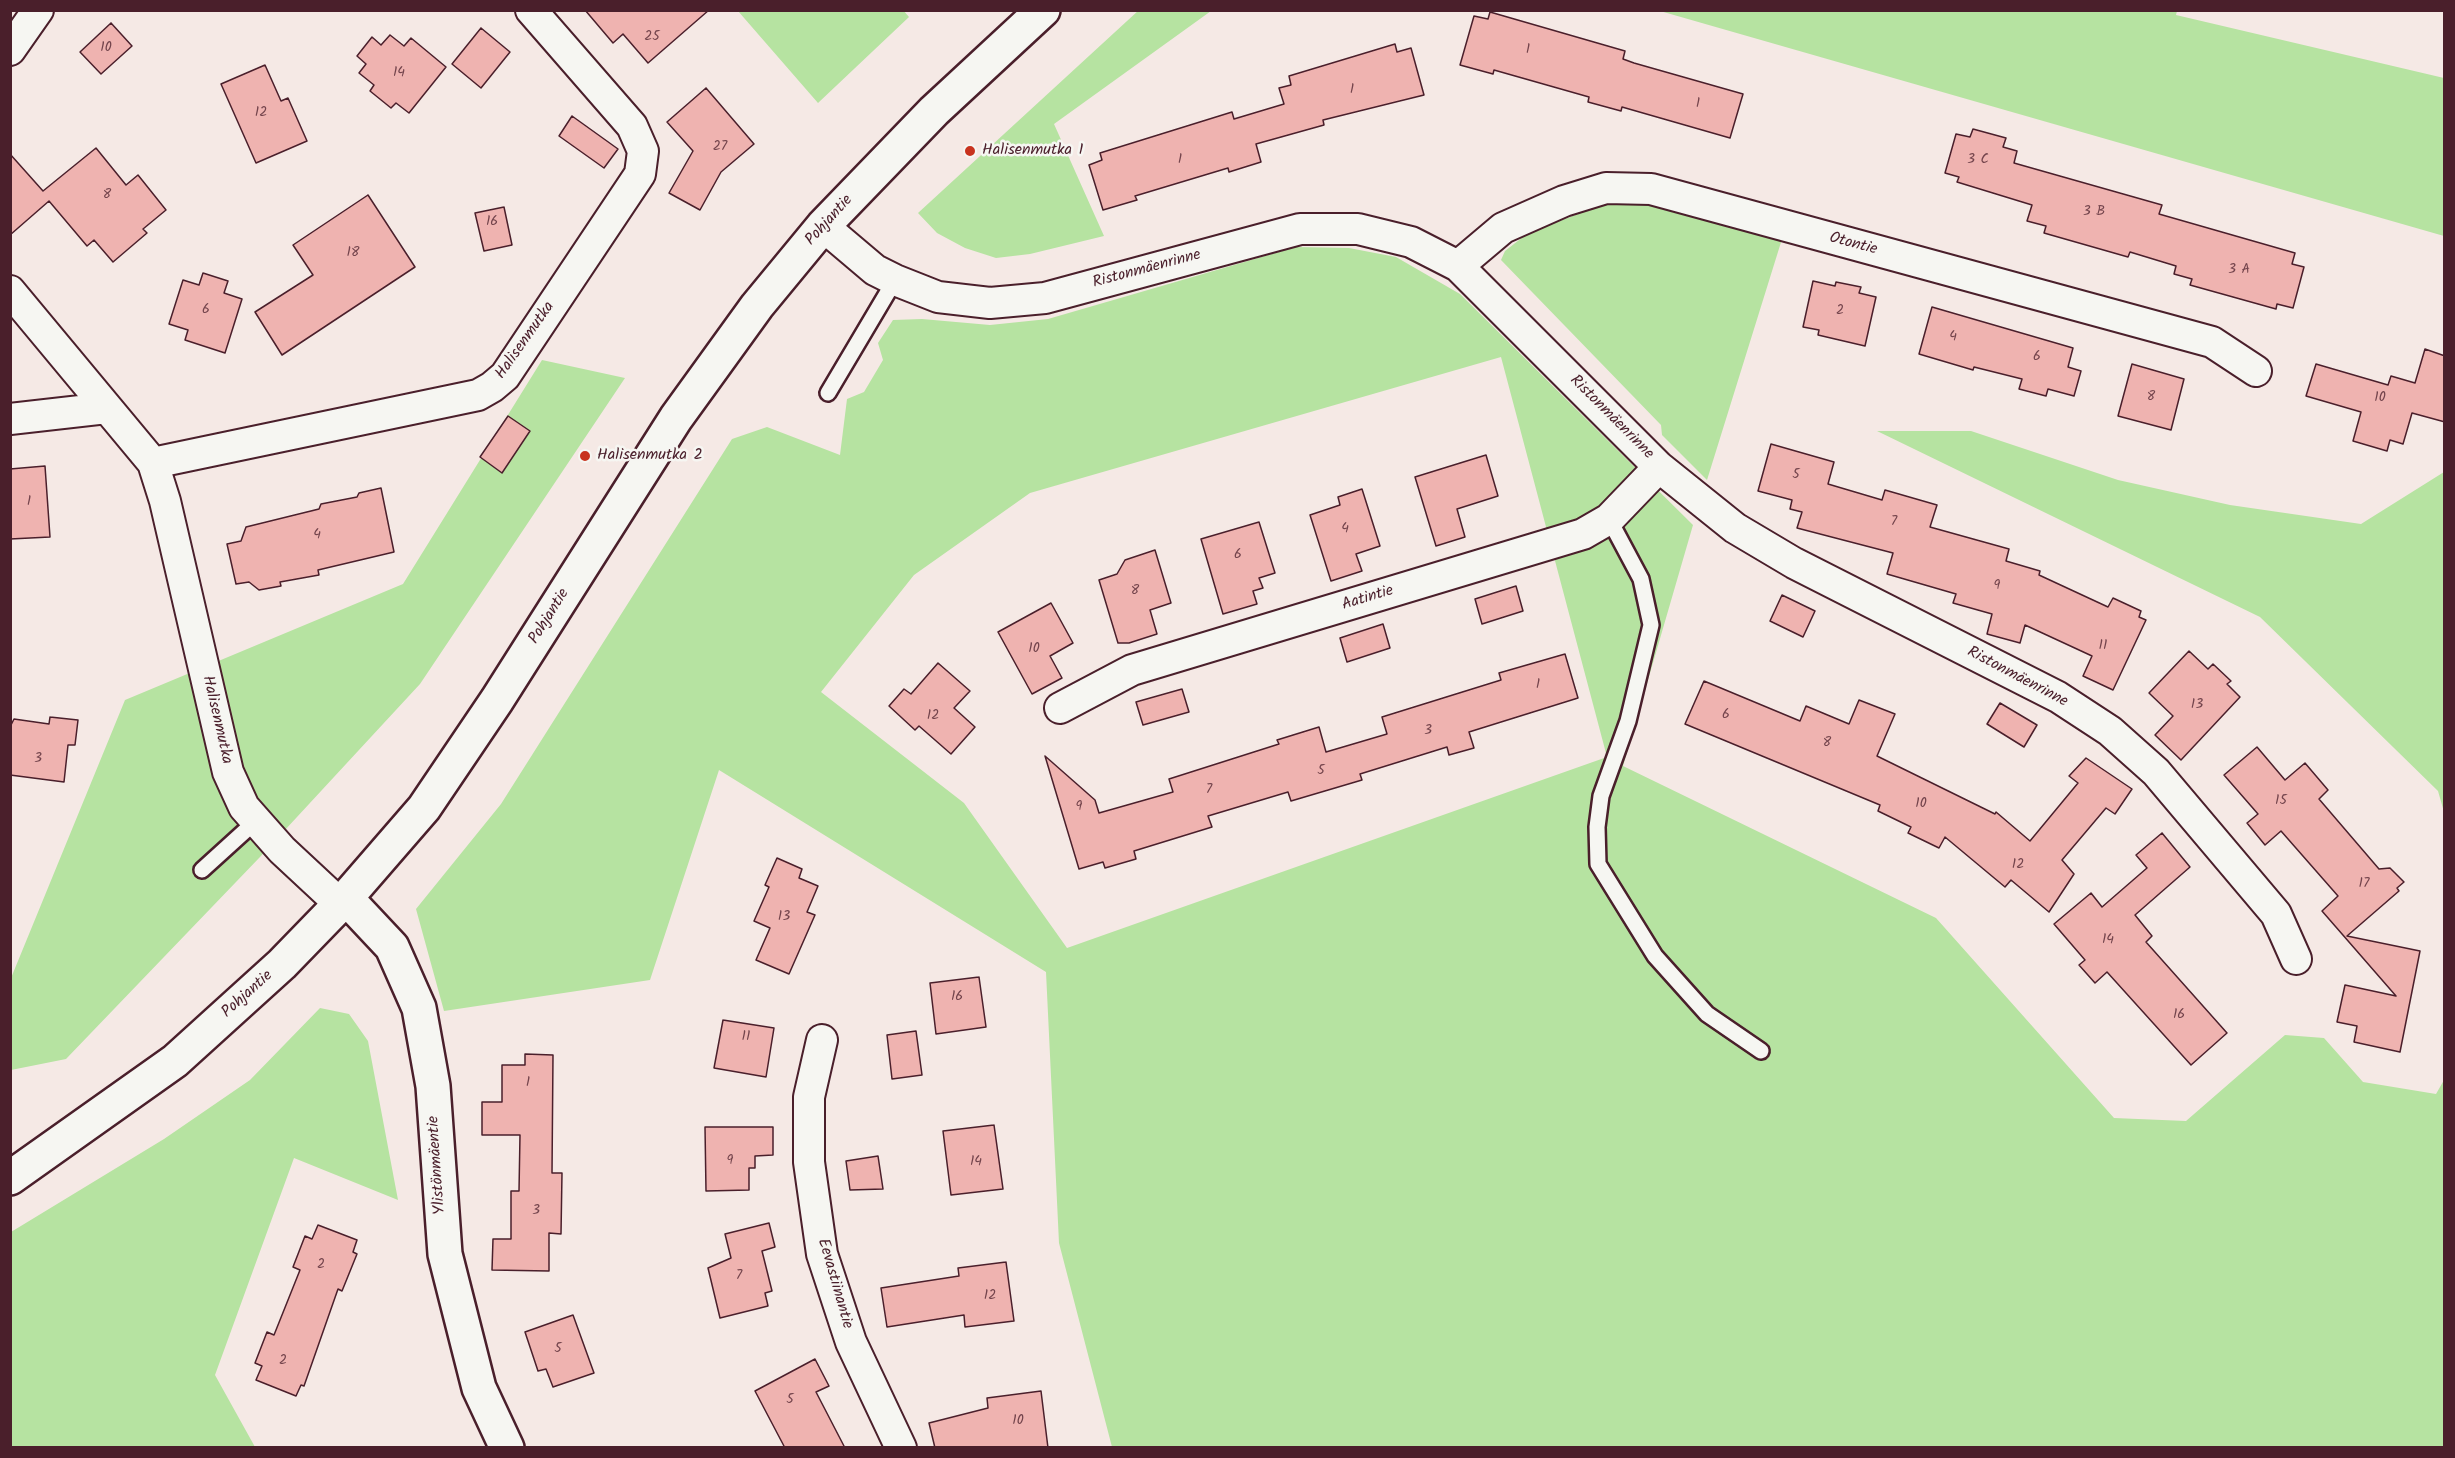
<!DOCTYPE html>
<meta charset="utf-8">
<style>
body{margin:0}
#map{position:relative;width:2455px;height:1458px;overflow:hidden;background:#f5e9e5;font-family:Kalam,sans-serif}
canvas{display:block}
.frame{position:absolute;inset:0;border:12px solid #4a1f2b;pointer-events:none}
</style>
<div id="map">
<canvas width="2455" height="1458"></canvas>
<div class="frame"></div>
</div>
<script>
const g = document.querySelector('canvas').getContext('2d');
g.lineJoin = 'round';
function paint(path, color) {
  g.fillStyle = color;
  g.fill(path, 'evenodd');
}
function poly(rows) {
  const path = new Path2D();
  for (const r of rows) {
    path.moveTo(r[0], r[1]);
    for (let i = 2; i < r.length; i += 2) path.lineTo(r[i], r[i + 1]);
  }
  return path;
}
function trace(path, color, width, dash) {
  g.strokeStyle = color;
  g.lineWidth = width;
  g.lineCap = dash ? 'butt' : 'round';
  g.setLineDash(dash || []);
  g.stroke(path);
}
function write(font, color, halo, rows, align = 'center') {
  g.font = font + ' Kalam,sans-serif';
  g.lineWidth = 5;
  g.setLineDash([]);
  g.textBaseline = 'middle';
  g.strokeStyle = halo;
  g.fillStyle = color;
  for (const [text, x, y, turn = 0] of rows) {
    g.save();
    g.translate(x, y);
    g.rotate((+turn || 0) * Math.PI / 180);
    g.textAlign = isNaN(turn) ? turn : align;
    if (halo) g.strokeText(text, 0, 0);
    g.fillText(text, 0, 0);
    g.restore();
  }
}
paint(poly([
 [903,10,909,17,818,103,738,11],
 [1139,10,1211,11,1054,124,1104,236,1030,254,996,258,965,248,937,233,918,213],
 [1660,11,2177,11,2176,15,2444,78,2444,236],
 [1607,203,1647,203,1782,239,1707,480,1662,435,1661,425,1501,260,1505,251,1528,233],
 [1296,247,1349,248,1396,257,1460,294,1693,525,1623,766,1936,918,2114,1118,2186,1121,2285,1035,2324,1038,2363,1082,2436,1094,2444,1080,2444,1447,1112,1447,1059,1243,1046,972,719,770,650,980,444,1011,416,909,501,804,732,439,767,427,840,455,847,399,864,392,883,360,878,343,893,320,922,319,990,325,1048,319],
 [1501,357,1607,757,1067,948,964,803,821,692,914,575,1030,493],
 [542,360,625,378,420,684,260,857,66,1059,11,1070,11,978,125,700,403,584],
 [1877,431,1971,431,2118,480,2230,505,2361,524,2444,472,2444,812,2438,791,2260,617],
 [320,1008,349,1014,368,1041,398,1200,294,1158,215,1375,255,1447,11,1447,11,1232,164,1139,250,1080]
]), '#b6e3a1');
const building = poly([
 [585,10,709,10,648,63,623,34,613,43,585,10],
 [1490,12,1625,51,1623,59,1634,63,1743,94,1730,138,1622,107,1621,111,1588,102,1589,97,1494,70,1493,74,1460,65,1474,16,1488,19,1490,12],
 [111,23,132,46,101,74,80,52,111,23],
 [481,28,510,52,481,88,452,64,481,28],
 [390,35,404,46,411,38,446,67,409,113,396,103,391,108,370,91,374,85,359,73,366,64,357,56,372,37,381,45,390,35],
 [1395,44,1397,52,1411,48,1424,95,1323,120,1324,125,1256,144,1261,162,1229,172,1228,168,1135,196,1137,200,1103,210,1089,165,1102,160,1100,153,1232,112,1234,119,1284,104,1279,88,1291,85,1289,76,1395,44],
 [265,65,281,101,288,98,307,141,256,163,221,84,265,65],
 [706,88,754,144,721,172,700,210,669,193,693,151,667,122,706,88],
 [572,116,618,149,604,168,559,136,572,116],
 [1973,129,2006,138,2003,147,2017,151,2014,163,2162,205,2159,214,2295,253,2292,264,2304,267,2293,308,2277,304,2276,309,2190,285,2192,279,2174,274,2176,266,2130,252,2128,257,2044,233,2046,226,2027,221,2032,205,1957,182,1959,177,1945,173,1956,134,1970,137,1973,129],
 [96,148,126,185,138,175,166,210,143,229,147,233,113,262,94,240,87,246,49,201,10,235,10,154,43,191,96,148],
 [368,195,415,267,282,355,255,312,313,275,293,245,368,195],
 [504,207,512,245,484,251,475,213,504,207],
 [203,273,228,281,224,293,242,299,225,353,185,340,188,330,169,324,183,280,199,285,203,273],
 [1813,281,1835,286,1836,282,1861,287,1859,293,1876,297,1865,346,1818,335,1819,330,1803,327,1813,281],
 [1932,307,2073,348,2068,367,2081,371,2074,396,2048,389,2046,396,2019,389,2022,379,1974,367,1973,370,1919,354,1932,307],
 [2425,349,2445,356,2445,422,2412,413,2403,444,2390,440,2387,451,2353,441,2361,412,2306,396,2316,364,2388,385,2391,376,2415,383,2425,349],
 [2132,364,2184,379,2171,430,2118,416,2132,364],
 [508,416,530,431,502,473,480,457,508,416],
 [1771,444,1834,462,1828,484,1882,500,1885,490,1937,505,1930,527,2009,549,2006,561,2040,571,2039,575,2108,607,2113,598,2141,611,2139,617,2146,620,2113,690,2083,676,2092,656,2025,625,2020,643,1987,634,1992,614,1953,603,1956,594,1887,574,1893,553,1797,528,1802,512,1790,509,1792,500,1758,491,1771,444],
 [1486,455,1498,496,1457,509,1465,537,1436,546,1415,477,1486,455],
 [45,466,50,537,10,539,10,469,45,466],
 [381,488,394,552,318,570,319,575,280,582,281,586,259,590,249,582,236,584,227,544,241,541,246,527,319,509,321,504,357,497,359,493,381,488],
 [1362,489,1380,546,1356,554,1362,571,1331,581,1310,515,1340,505,1338,497,1362,489],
 [1259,522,1275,573,1259,578,1263,588,1253,591,1257,604,1223,614,1201,539,1259,522],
 [1155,550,1171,603,1150,610,1157,634,1129,643,1118,643,1099,580,1117,574,1125,560,1155,550],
 [1516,586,1523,611,1482,624,1475,599,1516,586],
 [1782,595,1815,611,1803,637,1770,621,1782,595],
 [1051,603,1073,643,1050,656,1062,678,1032,694,998,632,1051,603],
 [1383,624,1390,648,1347,662,1340,638,1383,624],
 [2189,651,2208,669,2213,664,2231,681,2227,684,2240,697,2181,760,2155,735,2173,716,2149,693,2189,651],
 [1565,654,1578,698,1469,732,1474,748,1449,755,1447,747,1360,774,1362,780,1291,801,1288,792,1208,816,1212,827,1134,851,1136,859,1105,868,1103,862,1079,869,1045,756,1095,800,1099,813,1173,792,1169,779,1279,744,1277,740,1319,727,1326,752,1387,734,1382,717,1501,680,1499,673,1565,654],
 [938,663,970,691,954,708,975,727,951,754,919,726,915,730,889,706,904,689,911,694,938,663],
 [1704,681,1800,721,1806,706,1849,724,1859,700,1895,714,1877,756,1995,814,1996,812,2030,841,2078,783,2069,776,2086,758,2132,789,2115,814,2106,808,2062,860,2074,874,2049,912,2011,880,2005,887,1945,837,1939,848,1908,833,1911,827,1878,811,1880,805,1685,724,1704,681],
 [1182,689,1189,712,1143,725,1136,702,1182,689],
 [2000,703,2037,725,2024,747,1987,724,2000,703],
 [50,717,78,720,75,745,68,745,64,782,10,775,10,727,14,719,49,724,50,717],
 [2257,747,2285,780,2305,763,2328,790,2319,799,2379,869,2390,868,2404,882,2397,888,2399,891,2347,936,2420,951,2400,1052,2354,1042,2357,1026,2337,1022,2345,985,2396,996,2322,911,2338,896,2281,831,2265,845,2247,823,2258,814,2224,775,2257,747],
 [2162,833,2190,867,2135,915,2152,936,2146,942,2227,1033,2191,1065,2107,972,2095,983,2079,965,2085,960,2054,924,2091,893,2102,907,2147,868,2136,855,2162,833],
 [777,858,802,869,799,878,818,886,807,912,815,915,789,974,756,960,770,928,754,921,769,887,765,885,777,858],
 [979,977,986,1027,936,1034,930,983,979,977],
 [723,1020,774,1028,766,1077,714,1068,723,1020],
 [916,1031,922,1075,892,1079,887,1035,916,1031],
 [525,1054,553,1055,552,1173,562,1173,561,1234,549,1233,549,1271,492,1270,493,1239,511,1239,511,1191,519,1191,520,1135,482,1135,482,1102,502,1102,502,1065,525,1065,525,1054],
 [994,1125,1003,1189,951,1195,943,1131,994,1125],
 [705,1127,773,1127,773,1155,755,1156,755,1168,749,1168,749,1190,706,1191,705,1127],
 [878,1156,883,1189,850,1190,846,1161,878,1156],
 [769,1223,775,1247,762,1251,772,1291,765,1293,768,1306,720,1318,708,1268,731,1258,725,1234,769,1223],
 [318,1225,357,1240,353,1252,357,1254,342,1291,338,1289,304,1386,301,1385,296,1396,256,1380,262,1366,255,1363,267,1332,274,1335,300,1270,293,1267,305,1236,312,1239,318,1225],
 [1006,1262,1014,1321,965,1327,964,1315,887,1327,881,1288,959,1276,958,1268,1006,1262],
 [573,1315,594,1373,553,1387,546,1369,538,1371,525,1332,573,1315],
 [815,1359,829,1386,816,1392,845,1448,785,1448,755,1391,815,1359],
 [1041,1391,1048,1448,935,1448,929,1423,988,1408,987,1398,1041,1391]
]);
paint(building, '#efb3b0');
trace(building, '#4a1f2b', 1.5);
const lane = poly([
 [828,393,895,280],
 [1609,519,1641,579,1651,625,1628,721,1601,796,1597,827,1598,864,1655,956,1707,1014,1761,1051],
 [202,870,256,821]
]);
const street = poly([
 [10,50,38,10],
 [823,226,875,270,895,280,938,297,990,303,1045,298,1300,229,1358,229,1411,242,1458,266,1659,467,1735,528,1794,563,2058,697,2110,731,2156,772,2276,914,2296,959],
 [1458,266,1503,228,1564,201,1606,188,1651,189,2212,342,2256,371],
 [10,291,153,463,165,501,228,772,244,807,282,850,340,904],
 [10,419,107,408],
 [153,463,478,395,492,387,505,376,640,174,643,151,632,126,531,10],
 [1060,708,1132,670,1583,534,1609,519,1659,467],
 [822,1040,809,1097,809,1162,822,1254,851,1342,901,1448]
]);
const secondary = poly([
 [346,898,392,947,419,1008,433,1086,445,1254,479,1388,507,1448],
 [10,1178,175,1061,282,964,346,898,424,808,497,700,676,418,757,306,823,226,934,111,1043,10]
]);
trace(lane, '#4a1f2b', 20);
trace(street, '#4a1f2b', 34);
trace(secondary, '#4a1f2b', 38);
trace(lane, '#f6f6f2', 15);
trace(street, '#f6f6f2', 30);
trace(secondary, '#f6f6f2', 33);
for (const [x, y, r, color] of [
 [970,151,6,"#c8321e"],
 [585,456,6,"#c8321e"]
]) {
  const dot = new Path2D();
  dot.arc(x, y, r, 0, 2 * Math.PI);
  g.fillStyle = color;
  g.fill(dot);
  trace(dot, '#f6f6f2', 2);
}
write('14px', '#73444c', null, [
 ["25",652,38],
 ["10",106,49],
 ["1",1528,51],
 ["14",399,74],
 ["1",1352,91],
 ["1",1698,105],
 ["12",261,114],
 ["27",720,148],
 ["1",1180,161],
 ["3 C",1978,161],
 ["8",107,196],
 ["3 B",2094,213],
 ["16",492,223],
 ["18",353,254],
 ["3 A",2239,271],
 ["6",206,311],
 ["2",1840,312],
 ["4",1953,338],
 ["6",2037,358],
 ["8",2151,398],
 ["10",2380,399],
 ["5",1796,476],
 ["1",29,503],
 ["7",1894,523],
 ["4",1345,530],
 ["4",317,536],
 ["6",1238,556],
 ["9",1997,587],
 ["8",1135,592],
 ["11",2103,647],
 ["10",1034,650],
 ["1",1538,686],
 ["13",2197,706],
 ["6",1726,716],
 ["12",933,717],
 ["3",1428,732],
 ["8",1827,744],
 ["3",38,760],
 ["5",1321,772],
 ["7",1209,791],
 ["15",2281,802],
 ["10",1921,805],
 ["9",1079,808],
 ["12",2018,866],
 ["17",2364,885],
 ["13",784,918],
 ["14",2108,941],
 ["16",957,998],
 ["16",2179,1016],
 ["11",746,1038],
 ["1",528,1084],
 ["9",730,1162],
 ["14",976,1163],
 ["3",536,1212],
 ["2",321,1266],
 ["7",739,1277],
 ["12",990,1297],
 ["5",558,1350],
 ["2",283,1362],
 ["5",790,1401],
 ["10",1018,1422]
]);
write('16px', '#4a1f2b', '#f6f6f2', [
 ["Halisenmutka 1",982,151],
 ["Halisenmutka 2",597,456]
], 'left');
write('16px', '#4a1f2b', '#f6f6f2', [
 ["Pohjantie",830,221,-48],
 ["Otontie",1853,245,15],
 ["Ristonmäenrinne",1147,270,-15],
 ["Halisenmutka",526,341,-55],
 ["Ristonmäenrinne",1611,418,45],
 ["Aatintie",1368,599,-17],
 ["Pohjantie",550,617,-58],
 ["Ristonmäenrinne",2017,678,28],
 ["Halisenmutka",216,720,77],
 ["Pohjantie",248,995,-42],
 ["Ylistönmäentie",438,1165,-94],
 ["Eevastiinantie",834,1284,74]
]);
</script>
